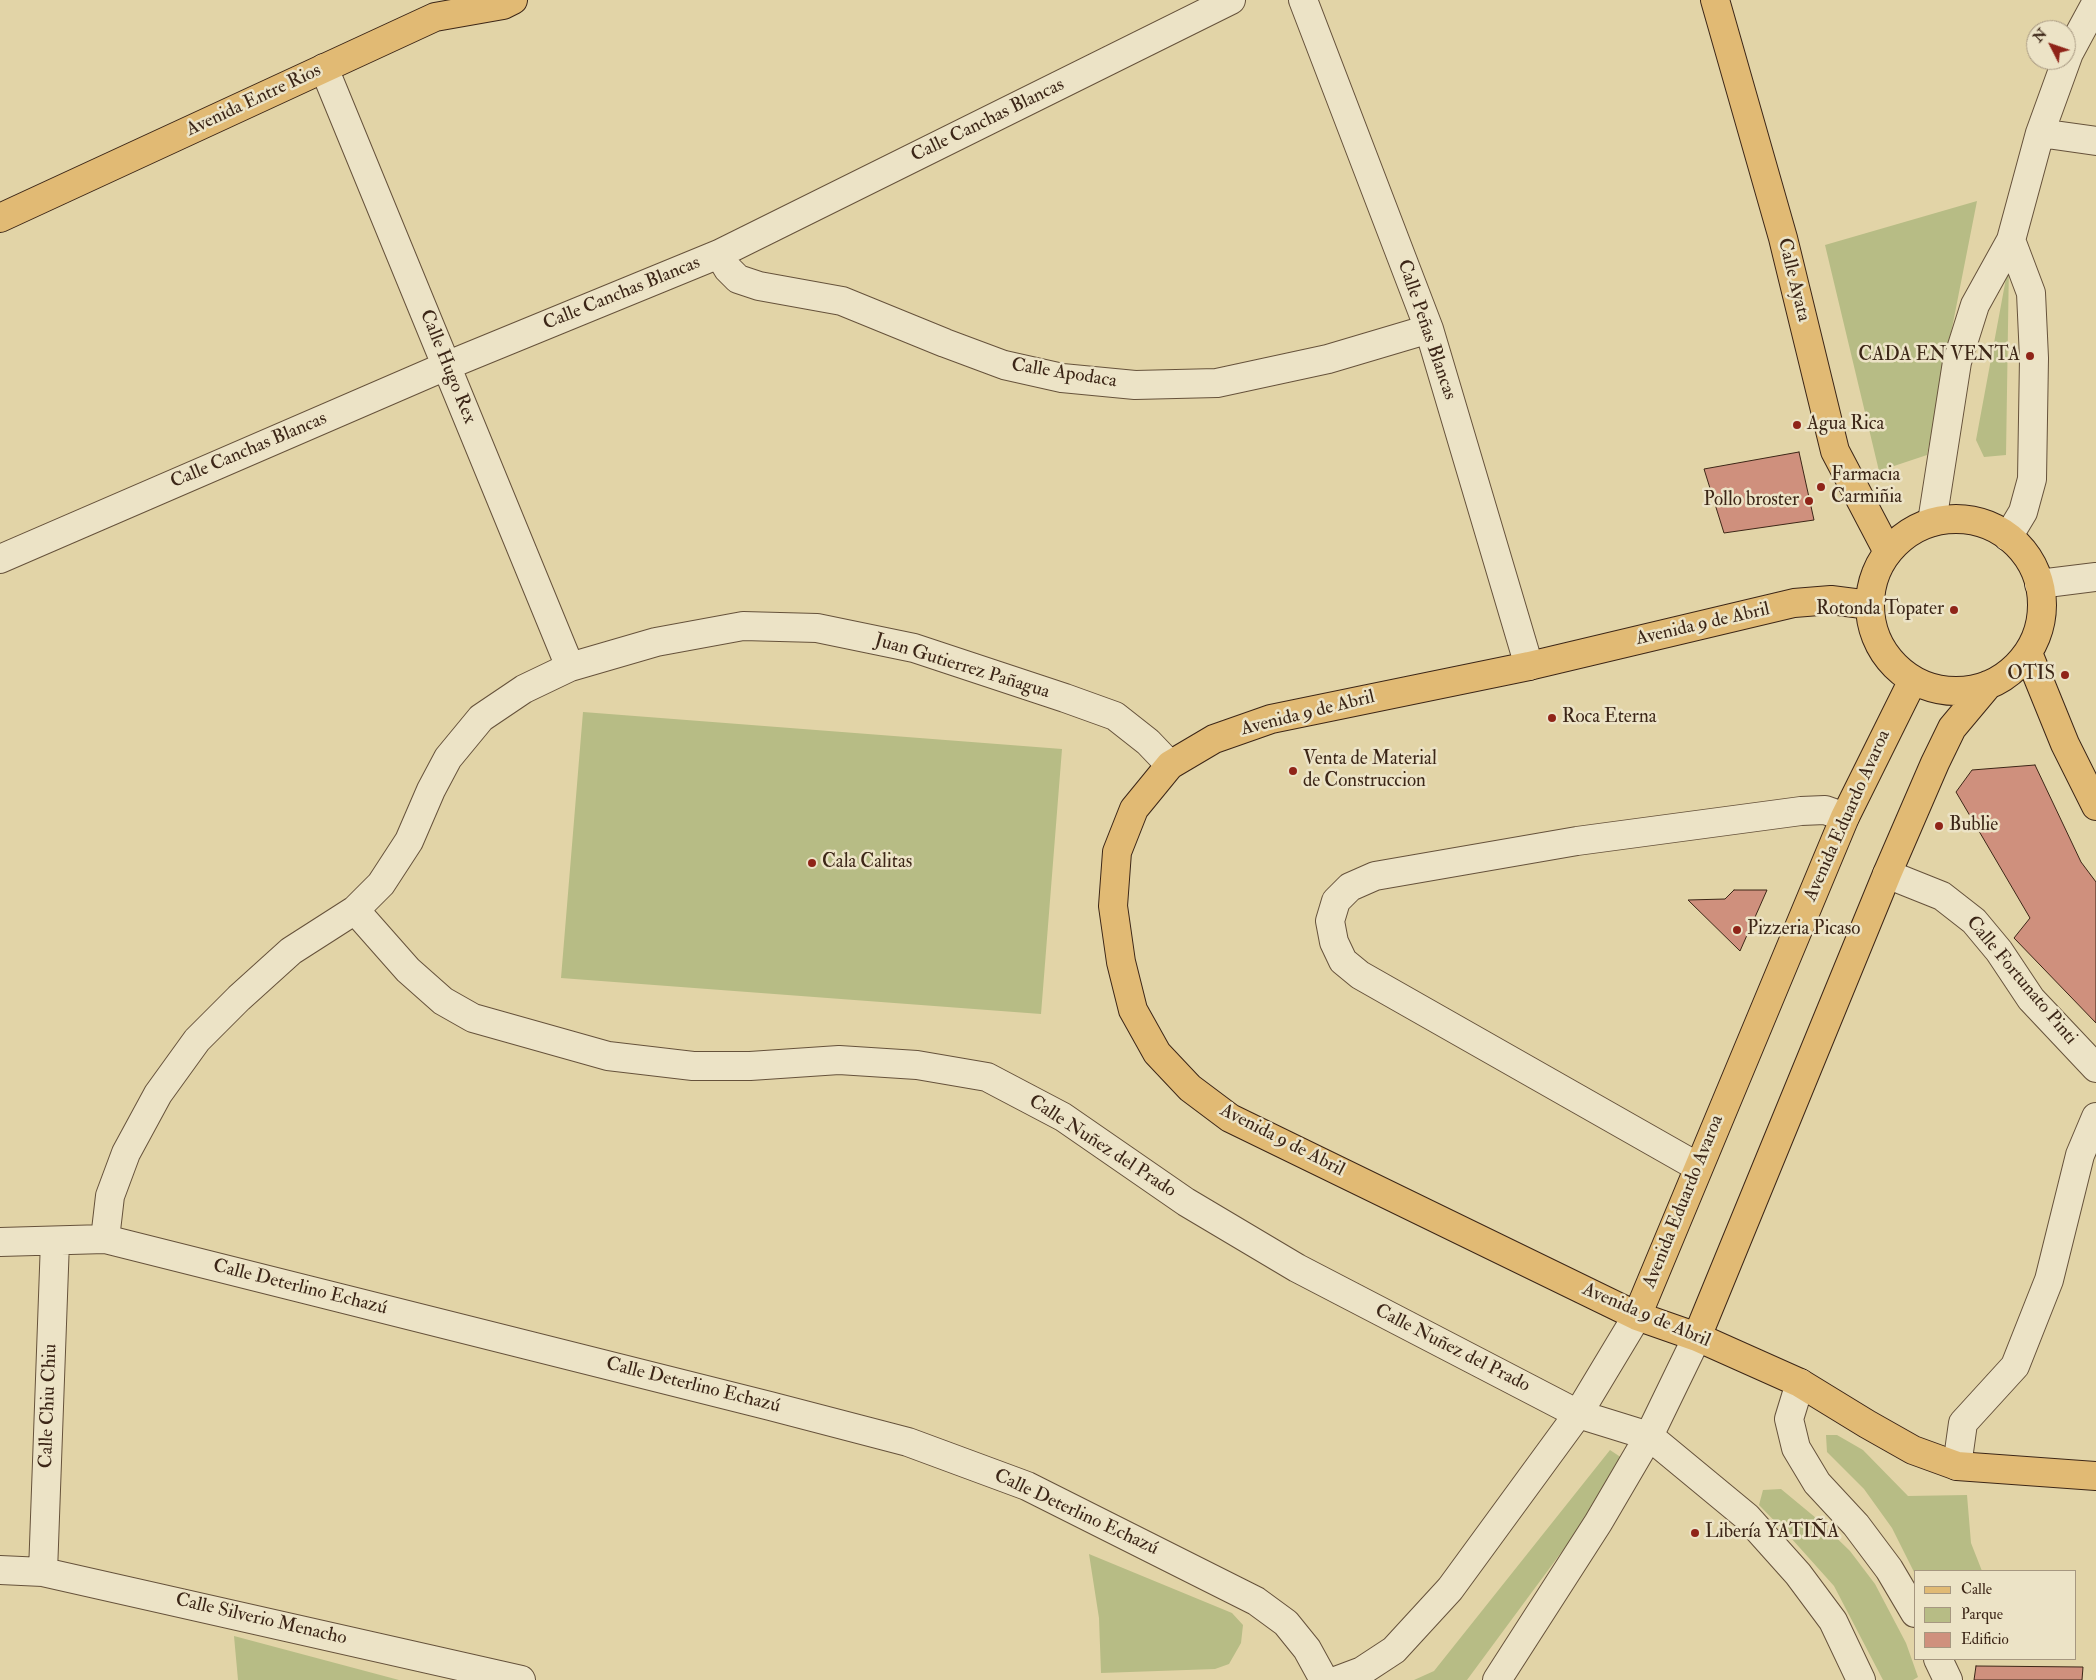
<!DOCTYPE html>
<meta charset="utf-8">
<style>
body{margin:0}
#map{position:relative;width:2096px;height:1680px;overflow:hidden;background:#e2d4a7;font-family:"IM FELL Double Pica",serif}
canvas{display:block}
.legend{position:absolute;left:1914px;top:1570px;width:162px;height:90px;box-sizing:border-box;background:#ece3c6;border:1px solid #a69780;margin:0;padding:6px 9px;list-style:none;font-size:15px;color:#3c2617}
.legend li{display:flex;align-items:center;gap:10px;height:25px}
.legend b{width:25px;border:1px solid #a69780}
.north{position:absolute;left:2026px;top:20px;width:50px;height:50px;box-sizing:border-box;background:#ece3c6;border:1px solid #a69780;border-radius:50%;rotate:311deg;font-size:14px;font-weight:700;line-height:20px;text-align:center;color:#3c2617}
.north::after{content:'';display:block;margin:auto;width:18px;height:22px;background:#8f2418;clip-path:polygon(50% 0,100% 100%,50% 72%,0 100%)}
</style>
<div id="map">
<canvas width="2096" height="1680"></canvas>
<ul class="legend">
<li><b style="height:6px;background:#e1ba74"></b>Calle</li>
<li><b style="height:14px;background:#b7bc85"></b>Parque</li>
<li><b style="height:14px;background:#cf907d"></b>Edificio</li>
</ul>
<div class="north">N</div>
</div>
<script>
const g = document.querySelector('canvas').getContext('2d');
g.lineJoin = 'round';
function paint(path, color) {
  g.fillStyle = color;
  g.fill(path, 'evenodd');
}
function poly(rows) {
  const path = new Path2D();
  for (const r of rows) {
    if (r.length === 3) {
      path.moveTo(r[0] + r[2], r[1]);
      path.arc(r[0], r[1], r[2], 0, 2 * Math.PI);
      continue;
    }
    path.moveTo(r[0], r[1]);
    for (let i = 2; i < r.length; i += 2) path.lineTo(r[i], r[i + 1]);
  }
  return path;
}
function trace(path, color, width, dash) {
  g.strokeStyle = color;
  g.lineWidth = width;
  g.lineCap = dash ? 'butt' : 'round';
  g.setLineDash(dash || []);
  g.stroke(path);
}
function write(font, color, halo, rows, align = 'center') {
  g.font = font + ' "IM FELL Double Pica",serif';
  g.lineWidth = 5;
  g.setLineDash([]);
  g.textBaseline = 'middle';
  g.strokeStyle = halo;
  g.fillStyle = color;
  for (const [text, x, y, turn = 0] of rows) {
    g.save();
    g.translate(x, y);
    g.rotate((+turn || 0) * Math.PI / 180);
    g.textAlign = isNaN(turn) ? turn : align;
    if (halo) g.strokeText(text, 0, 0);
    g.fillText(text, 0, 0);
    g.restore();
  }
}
paint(poly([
 [1977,201,1927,455,1879,471,1825,245],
 [2009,262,2006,455,1984,457,1976,440],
 [583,712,1062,749,1041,1014,561,978],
 [1826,1435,1837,1435,1863,1450,1908,1496,1967,1495,1971,1543,1982,1571,1915,1571,1915,1574,1892,1528,1864,1489,1827,1452],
 [1610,1450,1628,1462,1467,1680,1414,1680,1434,1671],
 [1781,1489,1816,1518,1850,1551,1875,1584,1906,1643,1918,1677,1913,1680,1883,1680,1834,1586,1791,1538,1759,1505,1763,1490],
 [1089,1554,1232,1613,1243,1625,1241,1643,1229,1664,1215,1669,1101,1673,1099,1618],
 [234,1636,399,1680,238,1680]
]), '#b7bc85');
const building = poly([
 [1799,452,1814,520,1724,533,1704,469,1799,452],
 [2035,765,2081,862,2096,882,2096,1023,2014,938,2030,918,1956,792,1972,770,2035,765],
 [1734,890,1767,890,1740,951,1688,900,1725,899,1734,890],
 [1976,1666,2083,1667,2082,1680,1974,1680,1976,1666]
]);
paint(building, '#cf907d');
trace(building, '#3c2617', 1);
const minor = poly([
 [1303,0,1429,329,1529,666],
 [324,68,570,667],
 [2040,133,2096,141],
 [719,254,728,269,738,279,759,286,842,301,945,343,1004,365,1062,378,1135,385,1217,383,1328,359,1429,329],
 [1932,522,1957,362,1975,305,2011,240,2040,133,2069,53,2096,3],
 [2008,537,2023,512,2032,479,2034,358,2031,293,2011,240],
 [0,559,446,366,719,254,1231,0],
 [2039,584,2096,577],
 [1887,874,1942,896,1974,921,1999,951,2031,999,2096,1068],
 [355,910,408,970,443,1001,473,1018,608,1056,693,1066,750,1066,839,1060,917,1065,987,1077,1063,1117,1186,1202,1297,1268,1578,1414,1649,1436,1747,1517,1798,1574,1833,1621,1861,1680],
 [1698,1167,1360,975,1343,961,1334,942,1330,921,1336,901,1350,887,1375,876,1577,841,1801,811,1825,810,1845,817],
 [105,1239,110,1196,126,1153,158,1094,197,1040,239,998,291,951,355,910,381,884,409,841,431,790,448,758,481,718,524,689,570,667,656,642,743,626,817,628,914,648,1065,698,1115,716,1148,742,1170,765],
 [0,1242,105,1239,770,1406,908,1442,1027,1486,1256,1601,1286,1623,1307,1649,1324,1680],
 [1800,1383,1789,1419,1796,1448,1817,1483,1856,1525,1889,1569,1915,1613],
 [1957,1466,1963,1423,2015,1366,2049,1280,2080,1155,2096,1117],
 [0,1570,43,1572,521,1680],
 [43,1572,55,1241],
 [1938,1659,1948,1680],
 [1338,1680,1362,1671,1394,1650,1450,1589,1578,1414,1637,1316],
 [1497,1680,1598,1523,1649,1436,1697,1337]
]);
const major = poly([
 [1715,0,1783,238,1835,451,1888,552],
 [0,218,435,17,503,5,513,0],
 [1956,605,86],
 [1870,605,1831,600,1794,603,1529,666,1271,719,1214,739,1170,765,1134,809,1117,852,1113,906,1121,962,1133,1010,1157,1053,1190,1088,1230,1118,1637,1316,1697,1337,1800,1383,1867,1424,1913,1450,1957,1466,2096,1476],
 [2028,653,2065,744,2096,806],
 [1637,1316,1845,817,1913,680],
 [1697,1337,1887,874,1935,763,1952,728,1988,685]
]);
trace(minor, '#66523b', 30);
trace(major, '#3c2617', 30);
trace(minor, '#ece3c6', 28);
trace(major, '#e1ba74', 28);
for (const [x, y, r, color] of [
 [2030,356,5,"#8f2418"],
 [1797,425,5,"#8f2418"],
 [1821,487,5,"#8f2418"],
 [1809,501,5,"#8f2418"],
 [1954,610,5,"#8f2418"],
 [2065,675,5,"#8f2418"],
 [1552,718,5,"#8f2418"],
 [1293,771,5,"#8f2418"],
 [1939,826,5,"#8f2418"],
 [812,863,5,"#8f2418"],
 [1737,930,5,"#8f2418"],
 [1695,1533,5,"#8f2418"]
]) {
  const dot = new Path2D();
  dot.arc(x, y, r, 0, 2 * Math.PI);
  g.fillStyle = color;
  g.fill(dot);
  trace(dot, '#ece3c6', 2);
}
write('19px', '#3c2617', '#ece3c6', [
 ["Avenida Entre Rios",254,101,-25],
 ["Calle Canchas Blancas",988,121,-26],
 ["Calle Ayata",1793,280,76],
 ["Calle Canchas Blancas",622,294,-22],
 ["Calle Peñas Blancas",1426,330,71],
 ["Calle Hugo Rex",447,367,68],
 ["Calle Apodaca",1064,374,9],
 ["Calle Canchas Blancas",249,451,-23],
 ["Avenida 9 de Abril",1703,625,-13],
 ["Juan Gutierrez Pañagua",962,667,17],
 ["Avenida 9 de Abril",1308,714,-14],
 ["Avenida Eduardo Avaroa",1848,816,-66],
 ["Calle Fortunato Pinti",2021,981,50],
 ["Avenida 9 de Abril",1282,1141,27],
 ["Calle Nuñez del Prado",1102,1147,33],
 ["Avenida Eduardo Avaroa",1684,1202,-68],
 ["Calle Deterlino Echazú",300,1288,14],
 ["Avenida 9 de Abril",1646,1316,23],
 ["Calle Nuñez del Prado",1452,1349,27],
 ["Calle Deterlino Echazú",693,1386,14],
 ["Calle Chiu Chiu",49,1406,-88],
 ["Calle Deterlino Echazú",1076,1513,25],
 ["Calle Silverio Menacho",261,1620,13]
]);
write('19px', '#3c2617', '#ece3c6', [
 ["CADA EN VENTA",2020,356,"right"],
 ["Agua Rica",1807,425],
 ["Farmacia",1831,476],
 ["Carmiñia",1831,498],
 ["Pollo broster",1799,501,"right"],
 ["Rotonda Topater",1944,610,"right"],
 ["OTIS",2055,675,"right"],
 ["Roca Eterna",1562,718],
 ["Venta de Material",1303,760],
 ["de Construccion",1303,782],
 ["Bublie",1949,826],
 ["Cala Calitas",822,863],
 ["Pizzeria Picaso",1747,930],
 ["Libería YATIÑA",1705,1533]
], 'left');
</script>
